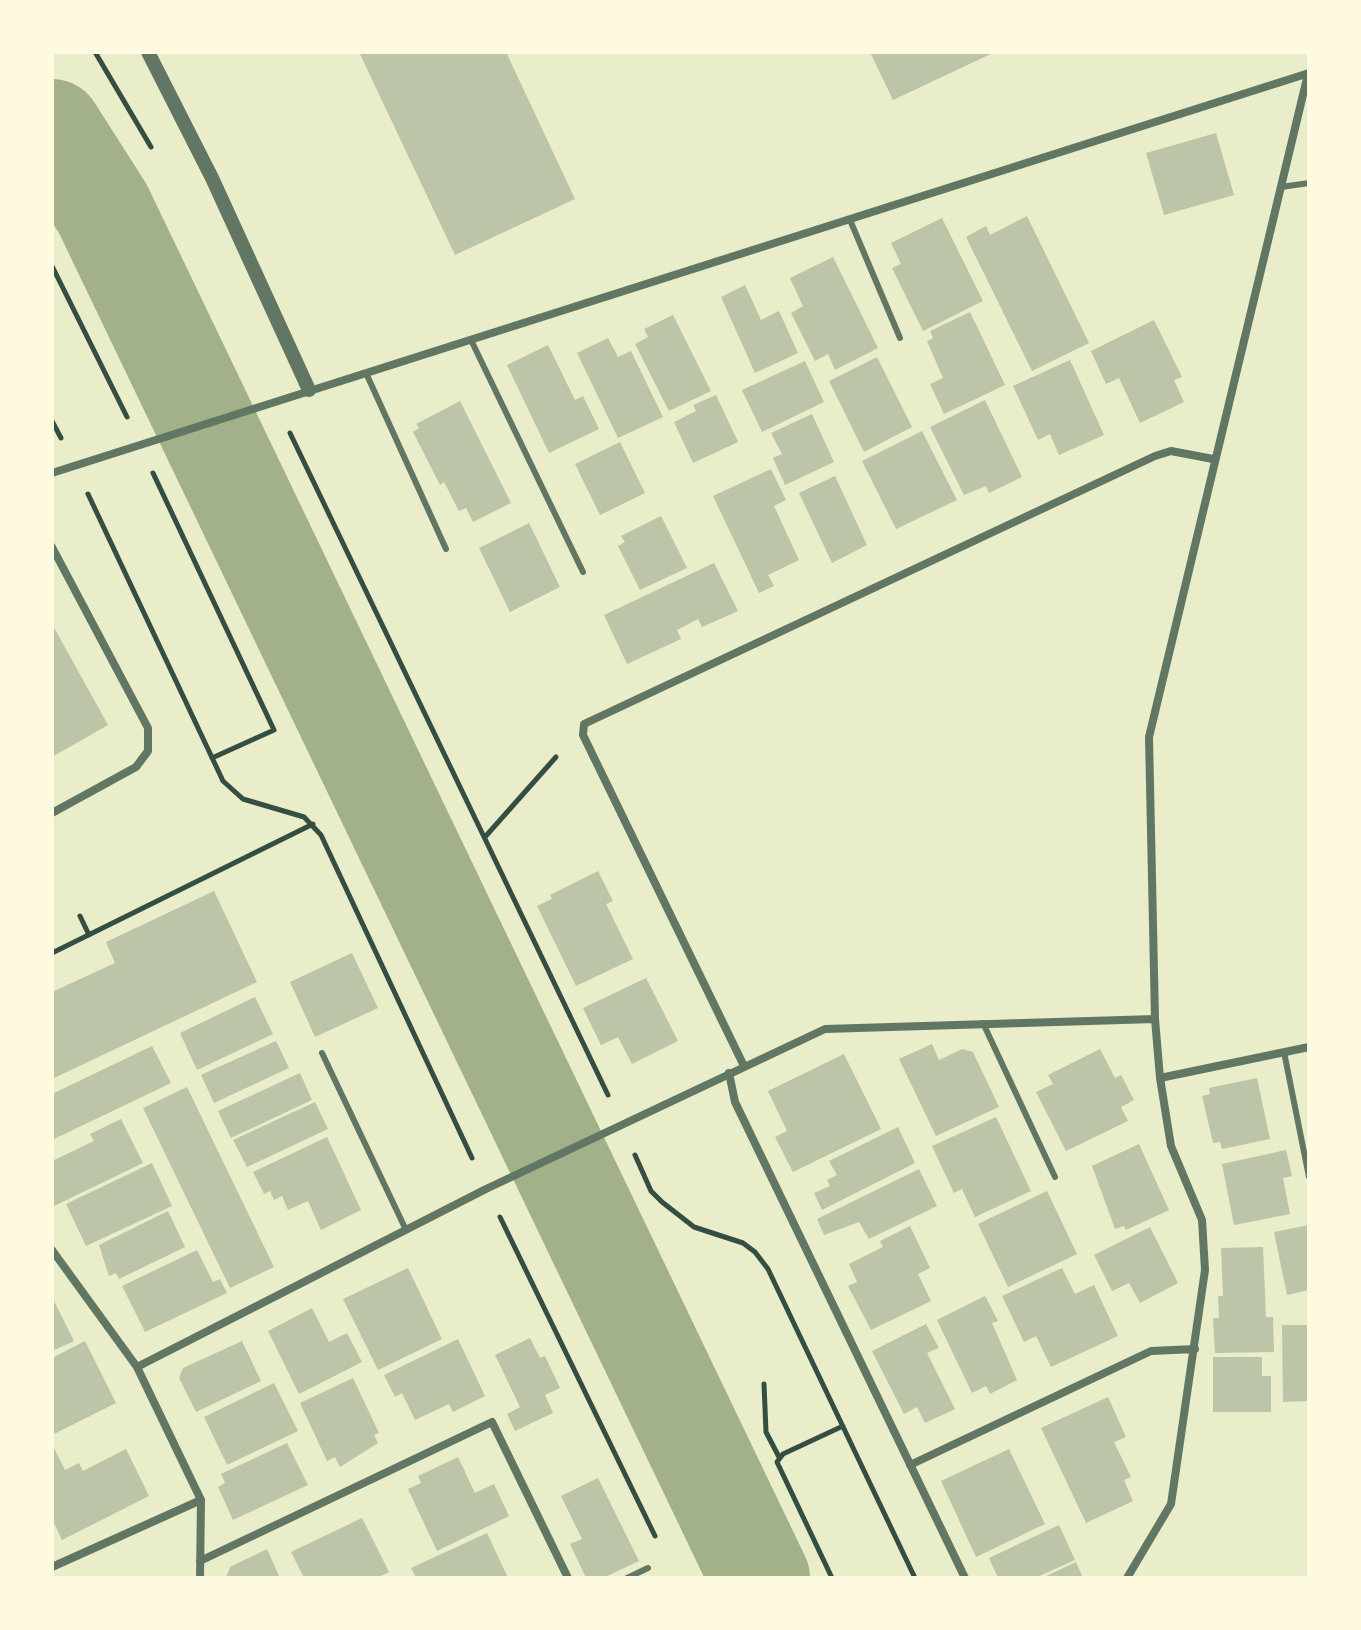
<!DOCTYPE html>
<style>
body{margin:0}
#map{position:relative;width:1361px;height:1630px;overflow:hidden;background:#e9edc9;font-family:Barlow,sans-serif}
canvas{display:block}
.frame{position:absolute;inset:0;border:54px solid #fefae0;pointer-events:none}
</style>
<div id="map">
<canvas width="1361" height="1630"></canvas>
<div class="frame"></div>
</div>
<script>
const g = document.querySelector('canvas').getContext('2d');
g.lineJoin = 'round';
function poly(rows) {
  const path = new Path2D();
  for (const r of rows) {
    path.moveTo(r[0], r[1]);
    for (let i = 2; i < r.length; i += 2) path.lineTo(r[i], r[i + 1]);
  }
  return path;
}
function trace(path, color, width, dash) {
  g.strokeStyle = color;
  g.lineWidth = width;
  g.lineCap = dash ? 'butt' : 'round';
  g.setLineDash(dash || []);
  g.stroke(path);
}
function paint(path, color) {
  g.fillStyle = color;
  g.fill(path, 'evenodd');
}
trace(poly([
 [52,129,103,209,760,1578]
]), '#a3b18a', 100);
paint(poly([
 [359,52,506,52,575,199,455,255],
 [870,52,995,52,893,100],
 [1216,133,1234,195,1164,215,1146,153],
 [1027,216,1089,343,1032,371,966,237,986,226,990,235],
 [942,218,983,301,923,331,892,268,901,264,891,243],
 [833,257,878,348,835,370,828,354,815,361,791,313,803,306,790,278],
 [745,285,761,320,779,311,798,353,755,373,721,297],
 [970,312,1005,385,944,414,930,384,943,378,927,341,933,338,930,331],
 [673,315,711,391,669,411,635,344,648,337,644,329],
 [1154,320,1182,377,1174,380,1184,402,1140,423,1119,378,1106,384,1091,351],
 [608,338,618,357,631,351,663,417,618,438,577,353],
 [548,345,575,400,583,396,599,429,549,453,507,365],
 [877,357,912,427,864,452,829,381],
 [1070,360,1104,435,1059,455,1050,434,1038,440,1013,386],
 [805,361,824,402,762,432,742,390],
 [716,395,738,442,693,463,674,422,696,411,693,405],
 [985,400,1022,477,989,493,986,486,964,495,930,427],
 [460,401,511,503,473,522,466,508,459,511,444,482,440,485,413,432,419,428,416,424],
 [812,414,834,462,785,485,773,458,782,454,771,433],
 [922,431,957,500,896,529,862,461],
 [620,442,645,493,600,515,575,464],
 [771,469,786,500,774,506,799,560,768,575,774,586,759,593,713,496],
 [835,476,867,545,832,563,799,493],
 [661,516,687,568,640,590,618,546,625,542,621,536],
 [529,523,560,587,510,612,479,548],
 [714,563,738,611,702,627,698,619,677,630,681,639,627,664,604,615],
 [52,624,108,725,52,757],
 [598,871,613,901,606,904,633,959,576,986,537,906,552,899,550,895],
 [214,891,257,982,52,1079,52,992,115,963,106,942],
 [352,953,378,1008,315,1037,290,982],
 [646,978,678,1041,632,1064,618,1037,601,1045,583,1008],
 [255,997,273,1034,197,1070,180,1033],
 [276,1041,289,1068,214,1103,201,1075],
 [932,1044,939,1060,962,1049,973,1052,999,1107,936,1136,899,1059],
 [152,1046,171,1083,52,1140,52,1094],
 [1100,1049,1115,1078,1121,1075,1134,1100,1121,1107,1128,1121,1066,1151,1036,1092,1053,1084,1048,1075],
 [844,1054,881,1129,793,1172,775,1137,787,1131,768,1091],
 [300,1073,312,1100,231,1138,218,1111],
 [1257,1078,1270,1139,1222,1149,1220,1142,1213,1143,1202,1096,1210,1094,1209,1088],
 [187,1087,274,1267,230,1288,143,1108],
 [315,1102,328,1129,247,1167,233,1140],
 [996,1117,1031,1191,975,1217,962,1189,954,1193,932,1146],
 [121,1119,143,1163,52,1207,52,1161,94,1141,90,1134],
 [898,1127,915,1163,822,1210,814,1193,830,1186,827,1180,837,1175,829,1161],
 [327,1137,361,1210,321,1230,308,1201,288,1210,282,1196,274,1200,270,1191,264,1194,253,1172],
 [1139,1144,1169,1210,1126,1230,1124,1226,1115,1229,1092,1166],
 [1286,1150,1292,1176,1283,1178,1290,1214,1234,1225,1222,1164],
 [152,1163,172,1206,86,1246,66,1204],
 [919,1169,937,1206,869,1239,859,1222,824,1235,817,1219],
 [1047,1191,1077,1254,1008,1287,978,1224],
 [168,1211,185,1247,119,1279,116,1273,109,1276,99,1245],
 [1309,1225,1309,1290,1287,1295,1274,1232],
 [910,1226,930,1268,918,1274,931,1301,871,1330,848,1286,857,1282,849,1264,883,1247,880,1241],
 [1150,1227,1178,1283,1140,1303,1129,1283,1112,1291,1094,1255],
 [1263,1247,1266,1317,1273,1317,1274,1352,1215,1353,1213,1318,1219,1318,1218,1296,1223,1296,1221,1248],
 [197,1250,213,1282,220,1279,227,1293,145,1332,122,1286],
 [408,1268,442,1339,378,1370,343,1299],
 [1062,1268,1075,1294,1094,1285,1118,1336,1051,1367,1036,1336,1024,1342,1002,1296],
 [985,1296,998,1321,992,1323,1017,1380,990,1394,986,1386,972,1393,937,1320],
 [52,1297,74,1341,52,1351],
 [312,1308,329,1342,347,1333,362,1362,299,1394,268,1331],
 [926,1324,939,1348,927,1353,955,1409,925,1423,917,1407,904,1414,872,1351],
 [1282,1325,1309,1325,1309,1401,1283,1402],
 [530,1338,540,1358,545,1356,560,1388,545,1395,553,1413,515,1431,507,1414,520,1407,495,1355],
 [458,1339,485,1396,453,1412,449,1404,415,1420,402,1393,395,1397,384,1375],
 [85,1341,116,1403,52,1435,52,1358],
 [242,1341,261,1381,196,1412,179,1378,183,1368],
 [1213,1357,1262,1357,1262,1376,1271,1376,1271,1412,1213,1412],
 [353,1378,379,1433,374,1435,378,1443,340,1467,335,1457,327,1461,300,1403],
 [274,1383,298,1431,227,1465,204,1417],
 [1108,1397,1126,1437,1114,1442,1131,1477,1124,1480,1133,1501,1086,1523,1041,1428],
 [287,1443,308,1485,233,1520,218,1487,225,1483,221,1474],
 [52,1444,65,1470,79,1463,83,1471,126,1449,149,1496,62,1540,52,1519],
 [1009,1449,1045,1524,976,1557,941,1481],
 [458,1457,475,1493,494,1484,509,1516,437,1551,408,1489,421,1483,418,1476],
 [598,1478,639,1561,603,1578,586,1578,570,1544,582,1539,561,1496],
 [362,1518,389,1572,377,1578,304,1578,291,1552],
 [1059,1525,1075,1560,1035,1578,998,1578,989,1558],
 [487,1533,508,1578,416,1578,411,1568],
 [267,1549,280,1578,226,1578,230,1567],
 [1076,1562,1083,1578,1042,1578]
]), '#bcc5a7');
trace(poly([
 [95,52,151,147],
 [52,266,127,417],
 [52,421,61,438],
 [290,433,608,1095],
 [153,473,274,730,212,758],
 [88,494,223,781,243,799,304,817,321,835,472,1158],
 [485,837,556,757],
 [80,916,89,935],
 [52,953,313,824],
 [635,1155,651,1191,662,1202,694,1227,743,1243,755,1252,768,1269,915,1578],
 [500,1217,655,1536],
 [764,1384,766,1432,779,1457],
 [832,1578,777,1462,783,1454,843,1426]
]), '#344e41', 5);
trace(poly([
 [1281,187,1309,183],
 [850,220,900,338],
 [471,340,583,572],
 [366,373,446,549],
 [983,1023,1055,1177],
 [1284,1052,1309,1177],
 [322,1053,406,1230],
 [627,1578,648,1568]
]), '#617663', 6);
trace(poly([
 [52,473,1309,73],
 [52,547,148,728,148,751,136,767,52,813],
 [744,1066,583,735,584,724,1155,456,1171,451,1213,459],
 [729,1073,735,1102,965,1578],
 [1160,1078,1309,1047],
 [52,1250,137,1367,201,1500,200,1578],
 [137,1367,486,1189,825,1029,1155,1019],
 [910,1465,1151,1351,1195,1349],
 [200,1561,492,1422,568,1578],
 [52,1567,201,1500],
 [1127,1578,1171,1504,1205,1270,1202,1220,1171,1146,1160,1078,1155,1019,1149,737,1308,74]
]), '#617663', 8);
trace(poly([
 [148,52,212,178,309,390]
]), '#617663', 14);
</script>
